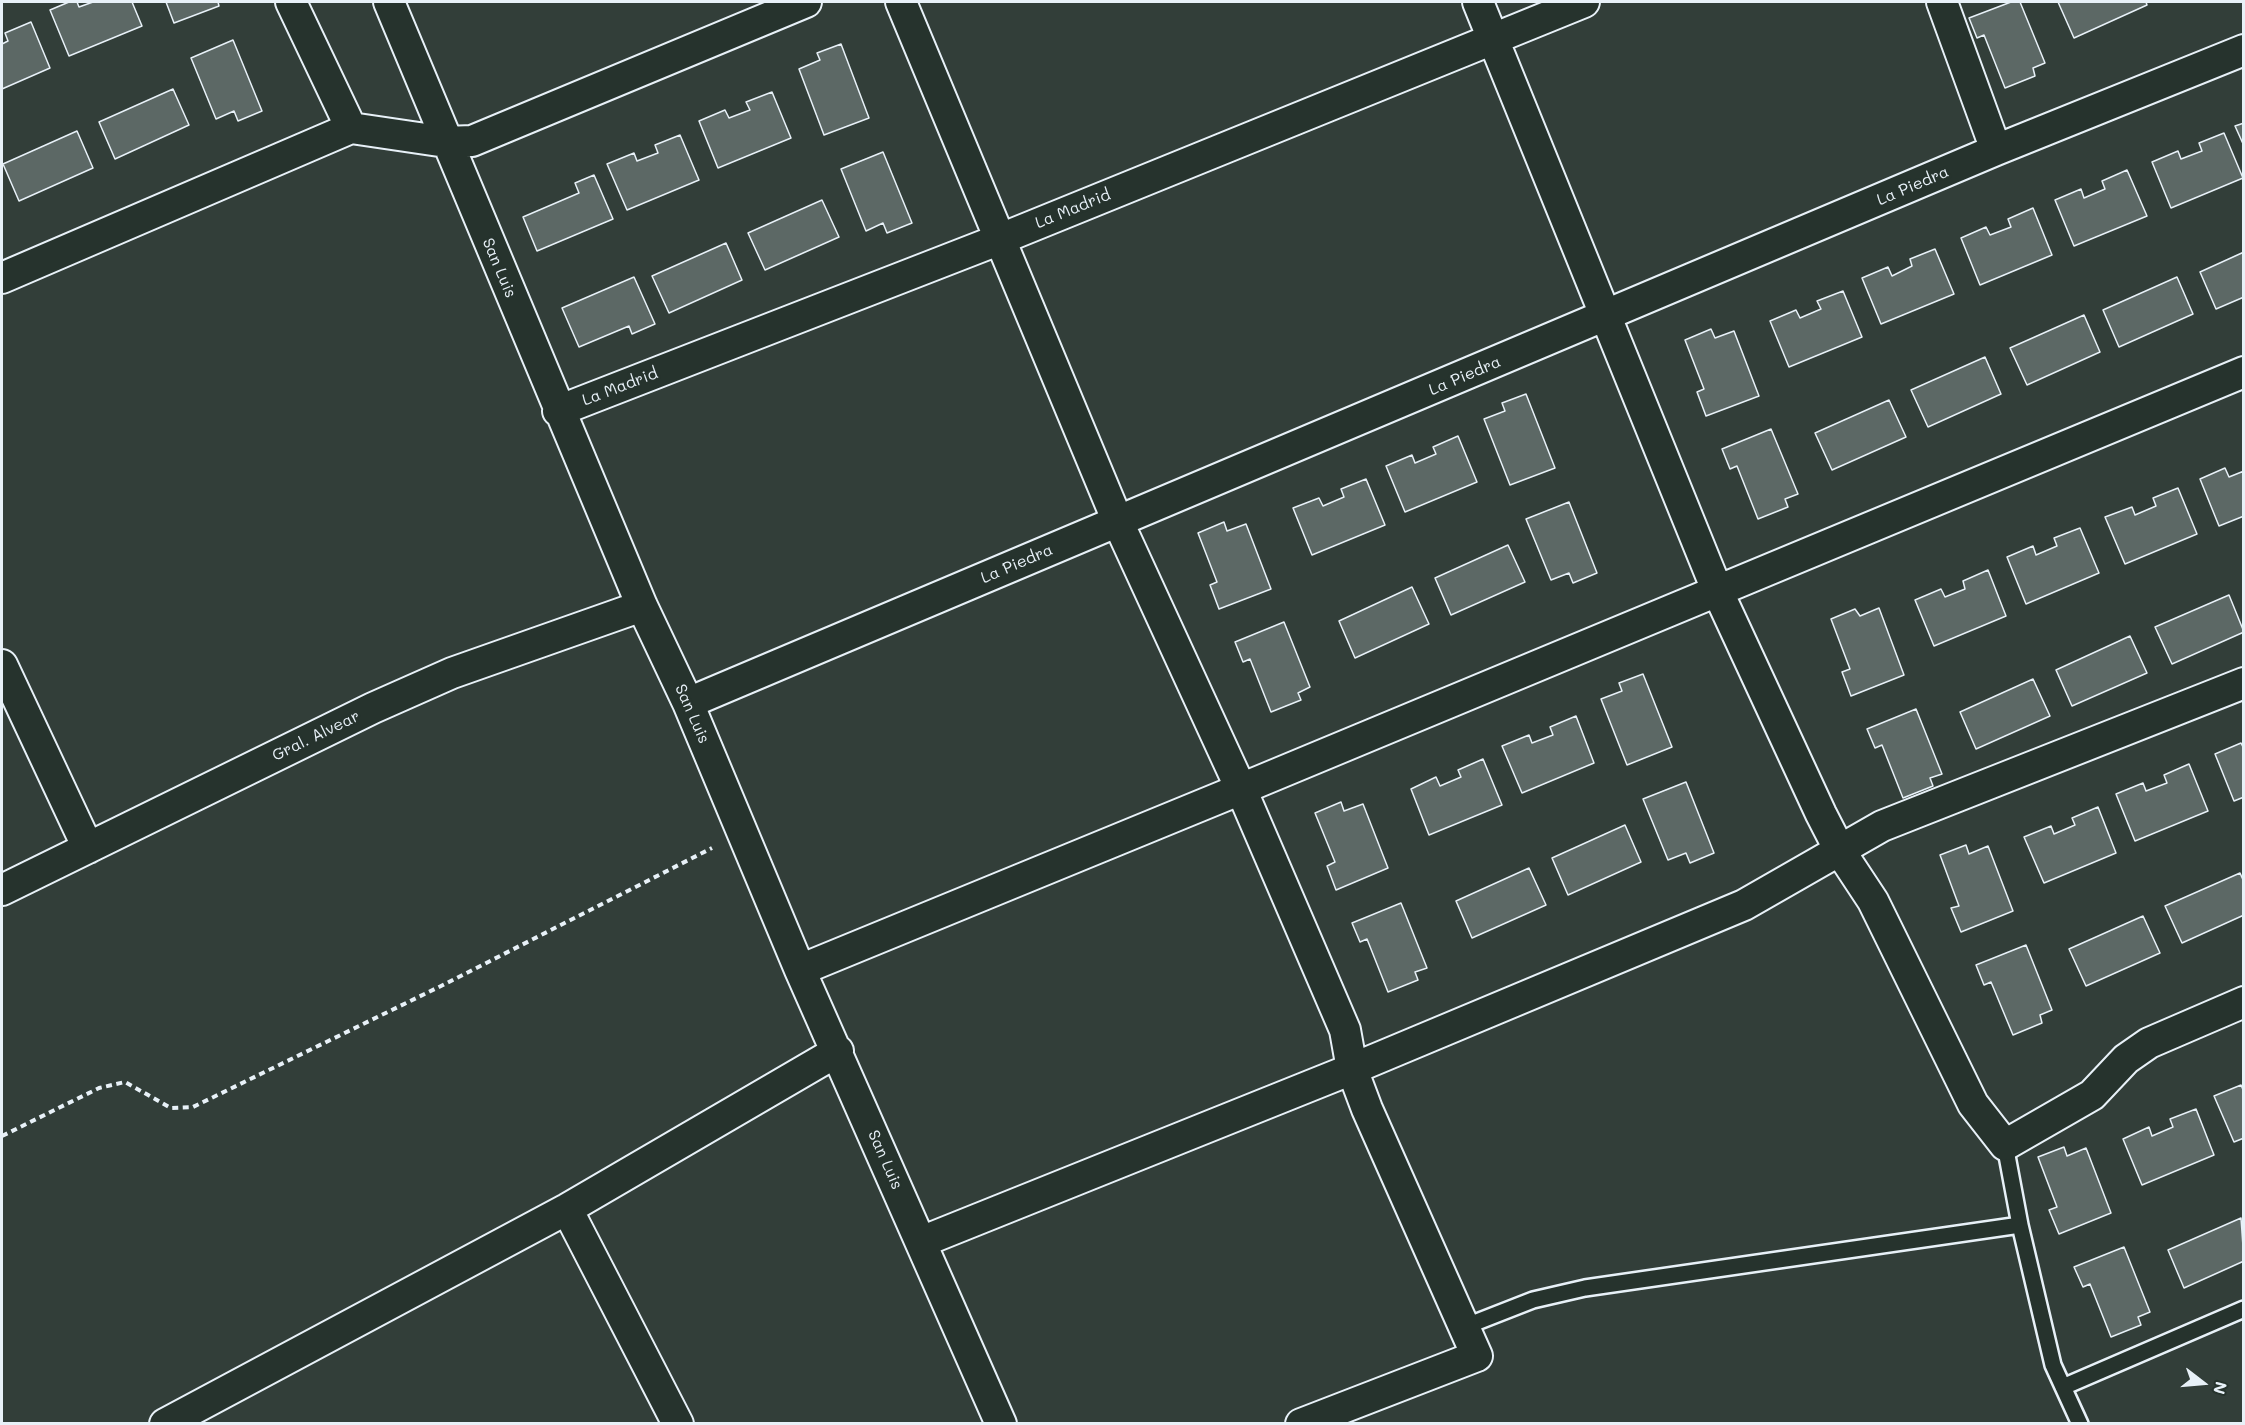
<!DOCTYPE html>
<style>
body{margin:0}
#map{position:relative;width:2245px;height:1425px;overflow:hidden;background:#323e39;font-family:Mali,sans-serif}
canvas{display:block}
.frame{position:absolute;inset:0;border:3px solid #e8f1f8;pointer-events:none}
.north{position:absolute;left:2173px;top:1353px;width:60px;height:60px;-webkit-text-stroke:4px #26332d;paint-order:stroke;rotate:106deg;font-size:16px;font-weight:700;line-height:24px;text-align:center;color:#e8f1f8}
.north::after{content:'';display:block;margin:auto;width:21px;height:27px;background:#e8f1f8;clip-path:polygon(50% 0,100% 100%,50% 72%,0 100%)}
</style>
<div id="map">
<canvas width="2245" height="1425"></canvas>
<div class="frame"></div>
<div class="north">N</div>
</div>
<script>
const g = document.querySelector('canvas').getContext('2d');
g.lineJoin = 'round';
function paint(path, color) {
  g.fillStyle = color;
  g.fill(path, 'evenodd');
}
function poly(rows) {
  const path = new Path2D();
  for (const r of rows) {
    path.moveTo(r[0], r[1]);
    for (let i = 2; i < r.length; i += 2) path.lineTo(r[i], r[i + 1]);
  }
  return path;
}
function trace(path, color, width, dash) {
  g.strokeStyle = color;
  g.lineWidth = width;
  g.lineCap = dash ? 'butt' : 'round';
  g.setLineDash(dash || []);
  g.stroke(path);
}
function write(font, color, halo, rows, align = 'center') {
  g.font = font + ' Mali,sans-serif';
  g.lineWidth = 5;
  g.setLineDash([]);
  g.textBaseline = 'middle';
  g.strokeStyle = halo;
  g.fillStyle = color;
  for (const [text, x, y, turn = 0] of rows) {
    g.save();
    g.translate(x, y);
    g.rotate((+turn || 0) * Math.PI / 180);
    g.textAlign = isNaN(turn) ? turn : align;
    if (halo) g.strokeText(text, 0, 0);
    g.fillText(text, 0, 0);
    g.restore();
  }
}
const building = poly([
 [69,2,77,2,79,7,93,2,132,2,142,26,69,56,50,10,69,2],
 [166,2,218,2,219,6,174,23,166,2],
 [2011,2,2020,2,2045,63,2033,68,2035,76,2005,88,1984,35,1977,38,1969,18,2011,2],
 [2058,2,2146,2,2147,5,2074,38,2058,2],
 [31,22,50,68,2,89,2,44,8,41,5,33,31,22],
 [233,40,262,111,238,121,234,111,216,119,191,58,233,40],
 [841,44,869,118,824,135,799,69,820,60,817,53,841,44],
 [173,89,189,125,115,159,99,122,173,89],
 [772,92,791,138,718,168,699,121,725,110,729,118,750,110,746,102,772,92],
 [2244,123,2244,146,2235,126,2244,123],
 [77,131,93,168,19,201,3,164,77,131],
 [2224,133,2243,178,2171,208,2152,162,2178,151,2181,159,2202,151,2199,143,2224,133],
 [680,135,699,180,627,210,607,164,634,153,637,161,658,153,655,145,680,135],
 [883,152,912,223,887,233,883,223,866,231,841,169,883,152],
 [2127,170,2147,216,2074,246,2055,200,2081,189,2084,198,2105,189,2102,181,2127,170],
 [594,175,613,219,537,251,523,217,579,193,575,183,594,175],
 [822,200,839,237,765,270,748,233,822,200],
 [2033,208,2052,255,1980,285,1961,238,1986,227,1990,235,2011,227,2008,219,2033,208],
 [726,243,742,280,669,313,652,276,726,243],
 [1935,249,1954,294,1881,324,1862,278,1888,267,1892,276,1912,266,1910,259,1935,249],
 [2244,252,2244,297,2216,309,2200,272,2244,252],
 [634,277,655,324,632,334,629,326,579,347,562,308,634,277],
 [2177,277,2193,314,2119,347,2103,310,2177,277],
 [1843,291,1862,337,1789,367,1770,321,1796,310,1800,318,1821,309,1817,301,1843,291],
 [2084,315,2100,352,2027,385,2010,348,2084,315],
 [1711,329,1715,338,1734,331,1759,396,1706,416,1697,392,1704,389,1685,340,1711,329],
 [1985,357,2001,394,1928,427,1911,390,1985,357],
 [1526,394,1555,468,1510,485,1484,419,1505,411,1502,403,1526,394],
 [1889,400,1906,437,1832,470,1815,433,1889,400],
 [1771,429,1798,494,1785,499,1788,507,1758,519,1737,466,1730,469,1722,449,1771,429],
 [1458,436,1477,482,1405,512,1386,466,1412,455,1415,463,1436,454,1433,447,1458,436],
 [2225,468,2229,477,2244,471,2244,516,2219,526,2200,479,2225,468],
 [1366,479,1385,525,1312,555,1293,508,1319,498,1323,506,1344,497,1341,489,1366,479],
 [2178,488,2197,534,2125,564,2105,517,2132,507,2135,515,2156,506,2153,498,2178,488],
 [1569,502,1597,573,1573,583,1569,573,1551,580,1526,519,1569,502],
 [1224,522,1227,531,1246,524,1271,589,1219,609,1210,585,1217,582,1198,533,1224,522],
 [2080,528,2099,573,2026,604,2007,557,2033,546,2036,555,2057,546,2054,538,2080,528],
 [1508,545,1525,582,1451,615,1435,578,1508,545],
 [1988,570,2006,616,1934,646,1915,600,1941,589,1945,597,1965,589,1963,581,1988,570],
 [1412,587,1429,624,1355,658,1339,621,1412,587],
 [2229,595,2244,632,2172,664,2155,627,2229,595],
 [1879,608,1904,675,1851,696,1842,672,1850,669,1831,619,1855,609,1860,616,1879,608],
 [1284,622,1310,687,1298,693,1301,700,1271,712,1250,659,1243,662,1235,642,1284,622],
 [2130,636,2147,673,2072,706,2056,670,2130,636],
 [1643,674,1672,747,1627,765,1601,699,1622,691,1619,683,1643,674],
 [2033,679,2050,716,1976,749,1960,712,2033,679],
 [1916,709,1942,774,1930,778,1933,786,1903,798,1882,745,1875,748,1867,729,1916,709],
 [1576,716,1594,763,1522,793,1502,746,1529,735,1532,743,1553,735,1550,727,1576,716],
 [2241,743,2244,749,2244,797,2234,801,2215,754,2241,743],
 [1483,759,1502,805,1429,835,1411,789,1436,777,1440,786,1461,777,1458,770,1483,759],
 [2189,764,2208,811,2135,841,2116,794,2143,783,2146,791,2167,783,2164,775,2189,764],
 [1686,782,1714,853,1690,863,1686,853,1668,860,1643,799,1686,782],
 [1341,802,1344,811,1363,804,1388,868,1336,890,1327,866,1335,862,1315,813,1341,802],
 [2098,807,2116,853,2044,883,2024,837,2051,826,2054,834,2075,825,2072,818,2098,807],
 [1625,825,1641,862,1568,895,1552,858,1625,825],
 [1966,845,1969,854,1988,846,2013,911,1961,932,1951,908,1959,906,1940,855,1966,845],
 [1529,868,1546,905,1472,938,1456,901,1529,868],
 [2240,873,2244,882,2244,915,2182,943,2165,906,2240,873],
 [1401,903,1427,968,1415,972,1418,980,1388,992,1367,939,1360,942,1352,923,1401,903],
 [2143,916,2160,953,2086,986,2069,949,2143,916],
 [2026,945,2052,1010,2040,1015,2042,1023,2013,1035,1991,982,1984,985,1976,965,2026,945],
 [2241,1085,2244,1092,2244,1138,2234,1142,2214,1096,2241,1085],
 [2196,1109,2214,1155,2142,1185,2123,1139,2149,1127,2152,1136,2173,1127,2170,1119,2196,1109],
 [2064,1147,2067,1156,2086,1148,2111,1213,2059,1234,2049,1210,2057,1207,2038,1157,2064,1147],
 [2241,1218,2244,1261,2184,1288,2168,1250,2241,1218],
 [2124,1247,2150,1312,2138,1317,2141,1325,2111,1337,2090,1284,2083,1287,2074,1267,2124,1247]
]);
paint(building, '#5c6865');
trace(building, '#e8f1f8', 1.5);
const lane = poly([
 [2005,1145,2020,1225],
 [1464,1327,1533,1300,1585,1288,2020,1225,2053,1365,2080,1424],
 [2063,1387,2244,1309]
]);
const street = poly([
 [291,2,351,128],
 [389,2,642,606,688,703,800,970,1001,1424],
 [901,2,1118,522,1241,789,1345,1030,1352,1069,1367,1109,1477,1356,1301,1424],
 [1478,2,1717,590,1821,814,1840,851,1873,901,1973,1104,2005,1145,2092,1095,2126,1059,2149,1043,2244,1002],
 [1942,2,1996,150],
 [2,278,351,128,446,142,472,141,806,2],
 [558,411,998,240,1584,2],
 [2,665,88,848],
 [688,703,1996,150,2244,50],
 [2,890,373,708,452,673,642,606],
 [800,970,1241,789,2244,372],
 [567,1209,678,1424],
 [921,1242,1352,1069,1744,905,1882,826,2244,683],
 [165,1424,567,1209,838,1051]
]);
trace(lane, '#e8f1f8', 20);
trace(street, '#e8f1f8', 34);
trace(poly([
 [2,1136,99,1088,125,1082,171,1108,193,1107,441,986,712,848]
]), '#e8f1f8', 4, [6, 4.5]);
trace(lane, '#26332d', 15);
trace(street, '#26332d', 30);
write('16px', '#e8f1f8', '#26332d', [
 ["La Piedra",1913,186,-23],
 ["La Madrid",1073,209,-22],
 ["San Luis",499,268,67],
 ["La Piedra",1465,376,-23],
 ["La Madrid",620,387,-21],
 ["La Piedra",1017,564,-23],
 ["San Luis",692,714,66],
 ["Gral. Alvear",316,736,-26],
 ["San Luis",885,1160,66]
]);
</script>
